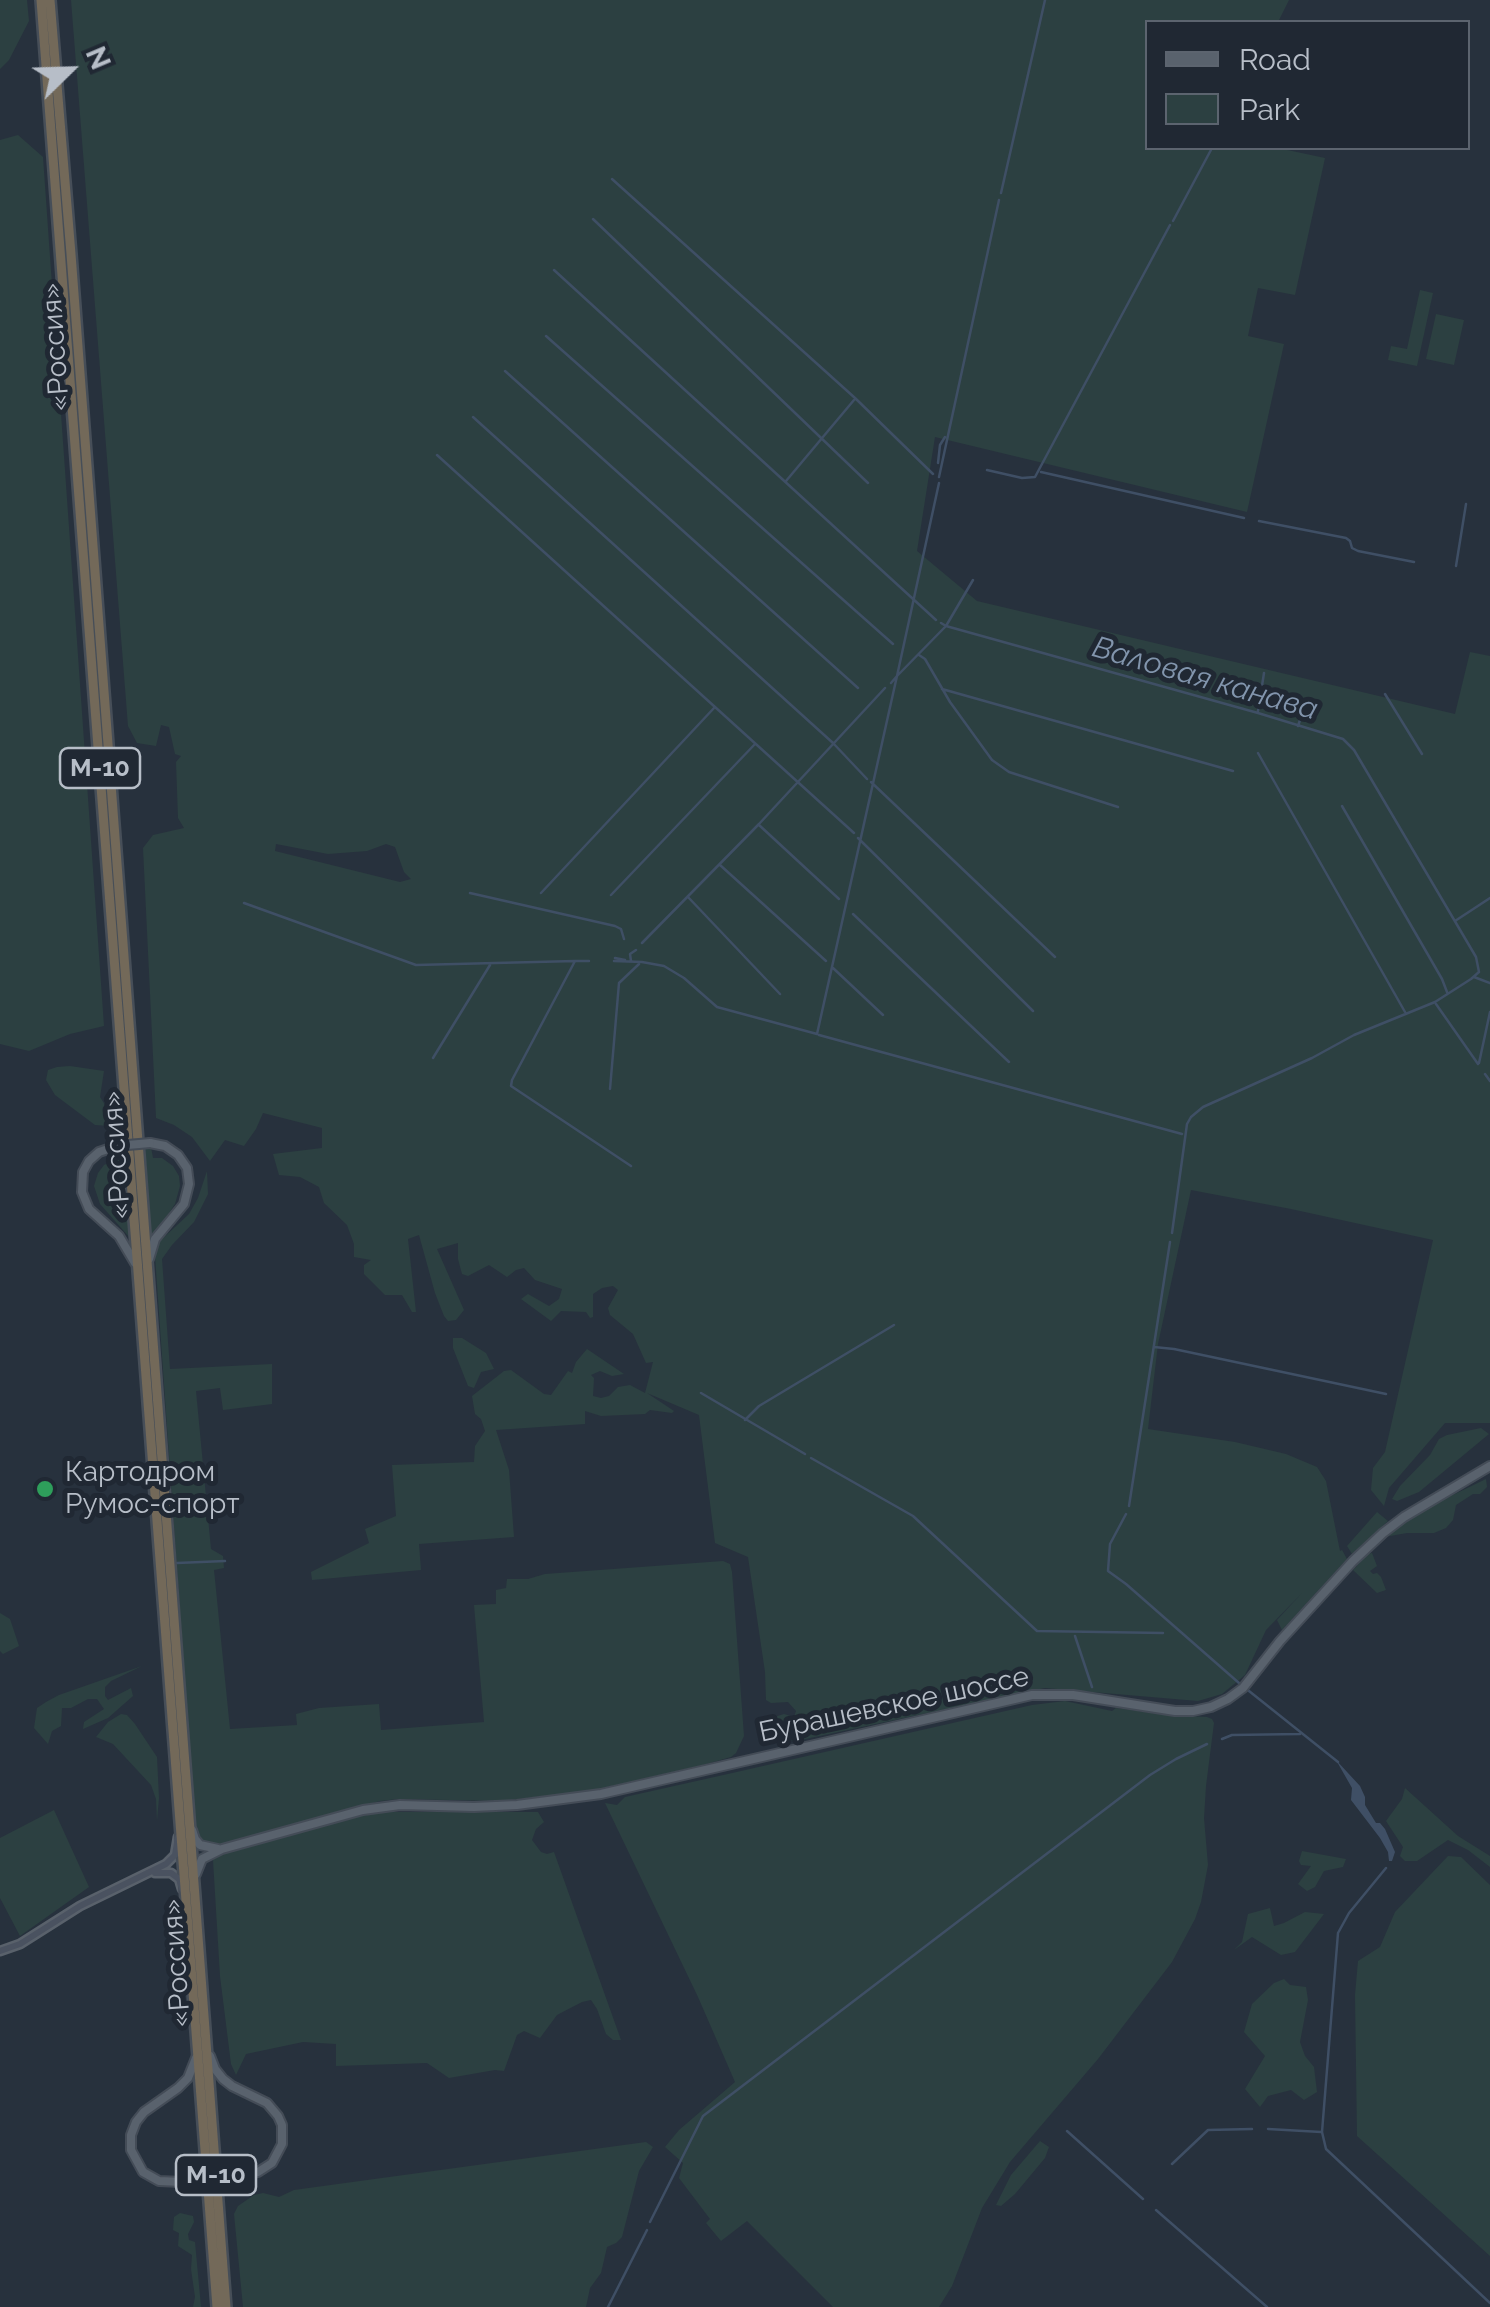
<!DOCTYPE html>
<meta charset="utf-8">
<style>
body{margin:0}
#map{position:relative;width:1490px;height:2307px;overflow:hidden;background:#27313d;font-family:Raleway,sans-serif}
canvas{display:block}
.legend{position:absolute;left:1145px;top:20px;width:325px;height:130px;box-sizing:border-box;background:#202833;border:2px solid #5c646f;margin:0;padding:12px 18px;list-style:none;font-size:30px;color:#b7bec8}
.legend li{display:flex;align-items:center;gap:20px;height:50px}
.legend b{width:50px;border:2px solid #5c646f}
.north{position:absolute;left:20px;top:20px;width:100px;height:100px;-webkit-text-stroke:8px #202833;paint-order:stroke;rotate:67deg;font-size:28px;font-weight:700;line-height:40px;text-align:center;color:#b7bec8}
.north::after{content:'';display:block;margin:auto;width:35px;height:45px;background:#b7bec8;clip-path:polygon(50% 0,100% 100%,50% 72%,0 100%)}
</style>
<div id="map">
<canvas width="1490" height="2307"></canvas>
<ul class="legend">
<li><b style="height:12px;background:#59626d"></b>Road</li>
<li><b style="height:28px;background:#2c4041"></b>Park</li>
</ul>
<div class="north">N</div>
</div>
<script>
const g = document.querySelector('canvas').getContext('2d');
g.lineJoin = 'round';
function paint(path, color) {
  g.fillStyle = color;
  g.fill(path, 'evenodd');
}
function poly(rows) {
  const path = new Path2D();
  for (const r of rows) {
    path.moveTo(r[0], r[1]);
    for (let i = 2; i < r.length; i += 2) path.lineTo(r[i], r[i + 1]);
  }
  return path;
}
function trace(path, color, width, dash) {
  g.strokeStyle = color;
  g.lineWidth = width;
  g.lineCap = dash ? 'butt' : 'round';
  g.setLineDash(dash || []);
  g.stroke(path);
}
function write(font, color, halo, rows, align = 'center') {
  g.font = font + ' Raleway,sans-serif';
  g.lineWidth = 10;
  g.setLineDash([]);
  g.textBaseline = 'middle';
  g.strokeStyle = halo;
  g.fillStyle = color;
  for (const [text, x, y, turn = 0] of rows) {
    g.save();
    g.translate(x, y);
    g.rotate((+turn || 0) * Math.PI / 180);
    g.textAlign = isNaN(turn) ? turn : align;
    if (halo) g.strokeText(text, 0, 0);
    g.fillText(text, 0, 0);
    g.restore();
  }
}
paint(poly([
 [0,0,27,0,29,21,9,60,0,69],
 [71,0,1289,0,1278,22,1148,22,1148,148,1278,148,1325,158,1295,295,1258,288,1248,336,1284,344,1247,512,935,437,917,551,977,601,1455,714,1470,652,1490,656,1490,1423,1445,1423,1389,1488,1384,1506,1371,1490,1373,1468,1385,1452,1433,1240,1291,1209,1191,1190,1158,1344,1148,1429,1235,1442,1286,1454,1317,1467,1326,1481,1340,1551,1342,1550,1347,1559,1282,1630,1277,1620,1302,1593,1266,1630,1245,1675,1222,1694,1198,1701,1045,1688,796,1741,780,1741,768,1735,768,1724,771,1718,784,1714,794,1717,796,1711,788,1702,771,1703,766,1700,765,1672,748,1557,715,1543,699,1415,647,1393,674,1411,672,1413,650,1410,645,1414,601,1416,585,1411,585,1424,496,1430,509,1470,514,1537,419,1544,421,1570,312,1580,311,1572,369,1543,365,1529,396,1516,392,1465,474,1462,475,1446,485,1431,481,1419,475,1414,472,1396,504,1371,511,1370,544,1394,551,1395,568,1371,572,1373,576,1362,587,1349,624,1374,612,1376,600,1371,591,1375,594,1378,593,1396,601,1398,609,1396,618,1387,630,1385,645,1393,653,1362,646,1363,633,1334,610,1315,608,1308,618,1290,613,1286,602,1288,593,1294,593,1317,590,1318,586,1312,561,1311,551,1321,521,1299,528,1294,549,1306,559,1299,562,1289,535,1280,524,1268,516,1270,507,1277,489,1265,468,1276,462,1274,458,1259,458,1243,437,1249,464,1310,456,1320,448,1321,444,1316,435,1293,419,1235,408,1239,416,1312,412,1312,402,1295,385,1295,364,1274,364,1265,371,1260,354,1257,354,1244,347,1225,324,1203,319,1187,300,1177,279,1175,273,1154,322,1148,322,1128,263,1113,256,1129,244,1146,225,1140,210,1161,192,1137,174,1125,156,1118,143,848,153,835,184,828,178,818,176,762,181,756,175,754,169,727,161,725,156,746,137,743,128,726],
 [276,844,328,854,367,851,386,844,395,847,404,872,411,879,400,882,275,851],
 [18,135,43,157,104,1026,70,1034,29,1051,0,1044,0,140],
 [1420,290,1433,293,1417,366,1388,360,1391,346,1407,349],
 [1436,314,1464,320,1454,365,1426,359],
 [70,1066,104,1071,100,1097,114,1119,109,1126,95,1125,55,1095,46,1080,48,1070,57,1067],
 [145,1147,151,1147,153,1158,162,1158,173,1166,179,1176,180,1186,175,1204,151,1240],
 [123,1148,132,1235,130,1238,100,1204,94,1186,98,1173,104,1165,120,1158,120,1149],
 [207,1171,208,1194,194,1222,172,1245,162,1259,170,1369,272,1364,272,1404,223,1410,220,1388,196,1391,211,1549,223,1556,224,1568,214,1570,230,1729,297,1725,296,1714,319,1708,379,1704,381,1730,484,1722,474,1605,496,1604,496,1590,506,1588,507,1579,528,1579,545,1574,723,1561,730,1564,732,1572,744,1736,736,1753,731,1757,703,1765,591,1791,500,1801,398,1799,380,1801,226,1843,213,1846,203,1844,197,1836,195,1825,155,1256,160,1241,189,1214,198,1198],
 [453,1338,462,1338,486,1353,494,1369,481,1372,474,1388,468,1386,453,1348],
 [1481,1428,1489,1434,1419,1492,1397,1501,1392,1499,1400,1486,1430,1455,1439,1439,1447,1435],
 [1486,1479,1487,1487,1480,1494,1473,1494,1456,1505,1453,1520,1446,1528,1434,1533,1407,1533,1390,1536,1388,1534,1432,1505],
 [1377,1512,1388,1521,1352,1554,1347,1546],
 [1372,1553,1377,1566,1370,1571,1373,1574,1377,1573,1381,1577,1386,1590,1377,1593,1353,1570,1368,1554],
 [0,1613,10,1619,19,1646,3,1654,0,1651],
 [142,1666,111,1681,105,1687,105,1696,108,1700,131,1688,133,1696,108,1718,83,1729,84,1722,104,1709,97,1699,88,1699,71,1708,62,1708,61,1726,52,1731,48,1744,34,1728,37,1708,46,1702,59,1695],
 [1065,1701,1112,1711,1116,1708,1167,1715,1207,1717,1212,1719,1214,1723,1206,1786,1204,1818,1208,1865,1201,1902,1195,1919,1172,1962,1098,2059,1010,2162,982,2208,952,2286,939,2307,833,2307,747,2221,721,2241,706,2223,710,2219,679,2178,683,2163,665,2147,679,2130,735,2082,698,1997,605,1803,617,1805,625,1797,719,1776,1032,1705],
 [121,1714,127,1715,135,1724,157,1757,159,1798,157,1821,156,1799,151,1785,113,1744,96,1737,108,1722],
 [1405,1788,1458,1836,1490,1856,1490,1867,1468,1850,1448,1840,1417,1861,1405,1861,1400,1856,1403,1847,1386,1821,1402,1799],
 [54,1810,89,1887,20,1936,0,1898,0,1838],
 [383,1812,538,1812,544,1822,536,1829,532,1840,541,1852,547,1854,554,1852,621,2040,613,2040,606,2034,597,2009,591,2000,582,2002,557,2015,540,2038,524,2031,517,2035,504,2071,495,2070,449,2078,427,2063,336,2066,336,2044,303,2042,246,2054,236,2075,231,2064,220,1976,213,1860,226,1853,356,1817],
 [1302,1851,1346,1859,1343,1867,1324,1871,1315,1887,1307,1891,1298,1884,1311,1866,1301,1865,1299,1861],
 [1448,1856,1461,1857,1490,1885,1490,2256,1357,2136,1355,1995,1358,1961,1380,1947,1395,1912],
 [1270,1908,1274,1926,1284,1923,1305,1912,1324,1914,1295,1952,1281,1955,1252,1937,1234,1950,1242,1942,1248,1914],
 [1284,1979,1290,1985,1306,1987,1308,2000,1300,2042,1305,2056,1314,2067,1317,2092,1304,2100,1291,2090,1268,2096,1260,2107,1245,2089,1265,2056,1244,2032,1252,2004,1274,1983],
 [1040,2141,1049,2147,1045,2158,1015,2194,1001,2206,996,2205,1011,2175],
 [646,2142,653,2147,639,2171,622,2237,616,2243,607,2247,601,2273,590,2288,586,2307,243,2307,234,2214,238,2206,254,2195,263,2193,279,2197,294,2190],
 [180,2213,193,2216,194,2222,188,2234,189,2240,195,2242,201,2307,193,2307,195,2297,191,2269,192,2255,178,2246,179,2233,173,2230,174,2217]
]), '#2c4041');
paint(poly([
 [1336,1760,1360,1786,1365,1797,1365,1805,1376,1823,1380,1823,1385,1829,1395,1852,1392,1861,1389,1861,1388,1852,1380,1838,1351,1800,1352,1788]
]), '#3f4f65');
trace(poly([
 [612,179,855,398,933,474],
 [1001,193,1045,0],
 [593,219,868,483],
 [1173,221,1212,148],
 [554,270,936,620],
 [546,336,893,644],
 [505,371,858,688],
 [473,417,833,743,867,779],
 [437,455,854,833],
 [938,463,940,445,945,437],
 [987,470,1022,478,1035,477,1170,225],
 [1041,472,1244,518],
 [939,477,999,200],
 [786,481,854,400],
 [1259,521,1346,538,1350,541,1352,548,1358,551,1414,562],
 [1456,566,1466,504],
 [941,623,946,626,973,580],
 [919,655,925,659,950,702,992,760,1009,772,1118,807],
 [891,683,897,676,939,483],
 [942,689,1233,771],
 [1385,694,1422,754],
 [1258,711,1264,673],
 [1298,726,1306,702,1318,704],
 [1258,753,1405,1012],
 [871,782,1055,957],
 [1342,806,1442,979,1447,992],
 [759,825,839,899],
 [858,838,1033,1011],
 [720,865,826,961],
 [470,893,615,926,621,929,624,939],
 [541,893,714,708],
 [611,895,755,744],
 [688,897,780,994],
 [244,903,416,965,575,961],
 [853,914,1009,1062],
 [1455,921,1490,898],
 [642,943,759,824,885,688],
 [615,958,625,960],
 [589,961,575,961,512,1080,511,1086,631,1166],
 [614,961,642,962,664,966,684,978,717,1007,817,1034,897,676,946,626,1258,713,1343,739,1354,750,1476,957,1479,972,1471,979,1435,1002,1354,1035,1312,1058,1203,1107,1191,1117,1187,1124,1172,1233],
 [631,961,630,954,636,950],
 [833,968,883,1015],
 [1474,977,1490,983],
 [1436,1004,1478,1064],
 [819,1035,1182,1134],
 [433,1058,490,965],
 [1479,1063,1490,1012],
 [1485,1074,1490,1081],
 [610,1089,619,983,639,964],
 [1154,1347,1174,1349,1386,1394],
 [701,1393,805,1454],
 [745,1420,759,1406,894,1325],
 [811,1458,913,1516,1037,1631,1163,1633],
 [1129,1506,1170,1242],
 [1126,1514,1110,1544,1108,1571,1126,1584,1239,1683],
 [177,1563,225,1561],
 [1075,1636,1092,1687],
 [1249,1691,1338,1762],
 [1222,1739,1232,1735,1300,1734],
 [1386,1868,1349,1913,1338,1933,1322,2132,1326,2149,1490,2303],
 [1268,2129,1321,2132],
 [1067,2131,1143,2199],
 [1172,2164,1208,2130,1252,2129],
 [1156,2210,1267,2307],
 [650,2222,703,2116,1150,1775,1176,1759,1207,1744],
 [608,2307,647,2230]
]), '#3f4f65', 2.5);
const secondary = poly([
 [155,1873,171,1873,179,1879,182,1889],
 [0,1951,20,1944,80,1906,166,1864,175,1855,178,1837]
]);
const primary = poly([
 [117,1146,99,1152,89,1161,83,1172,82,1192,89,1209,119,1236,135,1263],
 [149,1259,155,1239,184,1204,189,1184,187,1168,178,1155,165,1146,150,1143],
 [192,1830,195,1839,200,1845,218,1849],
 [196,1874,202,1859,222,1849,363,1810,400,1805,474,1807,517,1805,601,1794,1032,1695,1073,1695,1175,1711,1193,1711,1211,1707,1228,1699,1243,1688,1280,1641,1353,1561,1383,1533,1404,1517,1490,1466],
 [210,2056,215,2069,223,2079,232,2086,267,2103,278,2116,282,2125,282,2144,272,2163,258,2172,236,2177],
 [182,2182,159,2181,143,2172,131,2150,131,2135,136,2122,144,2112,178,2088,188,2078,196,2058]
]);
const highway = poly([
 [41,0,217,2307],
 [50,0,71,254,226,2307]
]);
trace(secondary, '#59616b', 11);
trace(primary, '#444c57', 12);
trace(highway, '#464e58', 14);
trace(secondary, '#4a5260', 6);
trace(primary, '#59626d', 8);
trace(highway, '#736959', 9);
const primaryBridge = poly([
 [117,1146,150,1143],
 [182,2182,236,2177]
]);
trace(primaryBridge, '#444c57', 12, []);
trace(primaryBridge, '#59626d', 8);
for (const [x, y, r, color] of [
 [45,1489,10,"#2e9e5b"]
]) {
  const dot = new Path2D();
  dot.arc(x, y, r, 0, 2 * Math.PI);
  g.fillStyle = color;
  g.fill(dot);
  trace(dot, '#202833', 4);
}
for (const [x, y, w] of [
 [100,768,80],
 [216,2175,80]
]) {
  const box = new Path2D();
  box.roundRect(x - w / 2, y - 20, w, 40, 8);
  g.fillStyle = '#202833';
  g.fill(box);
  trace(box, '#b7bec8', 2.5);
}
write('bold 25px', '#b7bec8', null, [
 ["М-10",100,768],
 ["М-10",216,2175]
]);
write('28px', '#b7bec8', '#202833', [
 ["«Россия»",56,347,-94],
 ["«Россия»",117,1155,-94],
 ["Бурашевское шоссе",894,1705,-12],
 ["«Россия»",177,1963,-94]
]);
write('28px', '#b7bec8', '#202833', [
 ["Картодром",65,1473],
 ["Румос-спорт",65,1505]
], 'left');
write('italic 30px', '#8295ad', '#202833', [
 ["Валовая канава",1205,679,16]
]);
</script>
